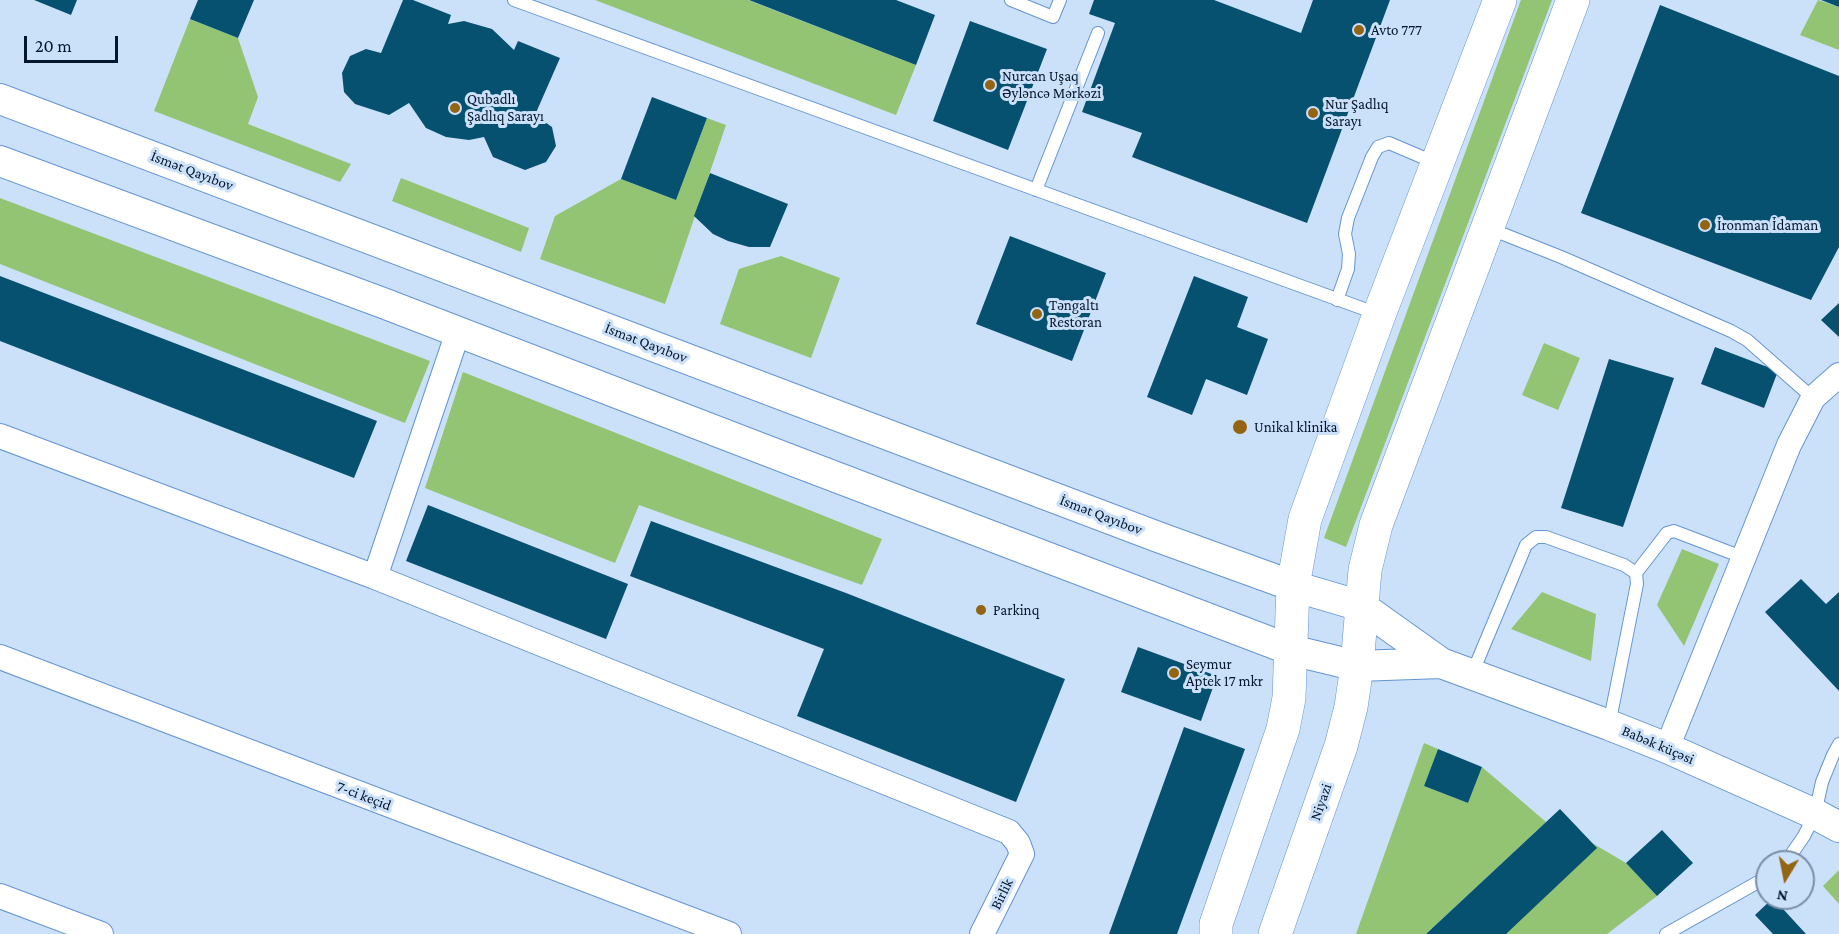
<!DOCTYPE html>
<meta charset="utf-8">
<style>
body{margin:0}
#map{position:relative;width:1839px;height:934px;overflow:hidden;background:#cbe0f9;font-family:"Crimson Pro",serif}
canvas{display:block}
.north{position:absolute;left:1755px;top:850px;width:60px;height:60px;box-sizing:border-box;background:#cbe0f9;border:2px solid #7b8fa7;border-radius:50%;rotate:190deg;font-size:16px;font-weight:700;line-height:24px;text-align:center;color:#04162c}
.north::after{content:'';display:block;margin:auto;width:21px;height:27px;background:#936412;clip-path:polygon(50% 0,100% 100%,50% 72%,0 100%)}
.scale{position:absolute;left:24px;top:36px;width:94px;height:27px;box-sizing:border-box;border:3px solid #04162c;border-top:0;padding-left:8px;font-size:18px;line-height:21px;white-space:nowrap;color:#04162c;-webkit-text-stroke:4px #cbe0f9;paint-order:stroke}
</style>
<div id="map">
<canvas width="1839" height="934"></canvas>
<div class="north">N</div>
<div class="scale">20 m</div>
</div>
<script>
const g = document.querySelector('canvas').getContext('2d');
g.lineJoin = 'round';
function paint(path, color) {
  g.fillStyle = color;
  g.fill(path, 'evenodd');
}
function poly(rows) {
  const path = new Path2D();
  for (const r of rows) {
    path.moveTo(r[0], r[1]);
    for (let i = 2; i < r.length; i += 2) path.lineTo(r[i], r[i + 1]);
  }
  return path;
}
function trace(path, color, width, dash) {
  g.strokeStyle = color;
  g.lineWidth = width;
  g.lineCap = dash ? 'butt' : 'round';
  g.setLineDash(dash || []);
  g.stroke(path);
}
function write(font, color, halo, rows, align = 'center') {
  g.font = font + ' "Crimson Pro",serif';
  g.lineWidth = 6;
  g.setLineDash([]);
  g.textBaseline = 'middle';
  g.strokeStyle = halo;
  g.fillStyle = color;
  for (const [text, x, y, turn = 0] of rows) {
    g.save();
    g.translate(x, y);
    g.rotate((+turn || 0) * Math.PI / 180);
    g.textAlign = isNaN(turn) ? turn : align;
    if (halo) g.strokeText(text, 0, 0);
    g.fillText(text, 0, 0);
    g.restore();
  }
}
paint(poly([
 [595,0,748,0,916,65,896,115],
 [1521,0,1552,0,1346,547,1324,538],
 [1818,0,1839,7,1839,50,1800,35],
 [190,19,238,38,258,97,248,124,351,164,340,182,154,111],
 [707,118,726,125,665,304,540,259,555,216,621,179,676,200],
 [401,178,529,228,521,252,392,201],
 [0,198,430,361,405,423,0,264],
 [781,256,840,278,811,358,720,324,739,269],
 [1544,343,1580,358,1558,410,1522,395],
 [463,372,882,539,862,585,639,505,615,563,425,488],
 [1682,549,1719,564,1684,646,1657,605],
 [1542,592,1596,614,1591,661,1511,629],
 [1424,743,1438,749,1424,786,1468,803,1482,767,1546,822,1426,934,1356,934],
 [1592,843,1626,863,1657,896,1607,934,1502,934],
 [1839,870,1839,904,1823,886]
]), '#93c474');
paint(poly([
 [34,0,77,0,71,15],
 [198,0,254,0,238,38,190,19],
 [403,0,413,0,451,15,448,24,464,21,492,29,514,50,518,41,560,58,535,115,552,127,556,146,546,162,525,170,493,157,484,137,469,140,446,137,426,128,409,103,389,115,355,104,344,92,342,73,350,56,366,49,381,53],
 [749,0,896,0,935,15,916,65],
 [1094,0,1214,0,1301,33,1313,0,1390,0,1307,223,1132,157,1142,133,1082,112,1115,23,1089,14],
 [1821,0,1839,0,1839,7],
 [1660,5,1839,76,1839,247,1811,300,1581,213],
 [970,21,1047,49,1008,150,933,121],
 [652,97,707,118,676,200,621,179],
 [710,173,788,204,770,247,749,247,728,241,713,234,694,216],
 [1010,236,1106,273,1072,361,976,324],
 [0,276,377,421,354,478,0,341],
 [1194,276,1248,297,1237,327,1268,339,1247,395,1206,379,1192,415,1147,397],
 [1839,303,1839,337,1821,320],
 [1715,347,1778,371,1764,408,1701,384],
 [1609,359,1674,378,1623,527,1561,508],
 [428,505,628,584,606,639,406,561],
 [651,521,846,593,1065,679,1016,802,797,716,824,649,630,576],
 [1801,579,1826,604,1839,592,1839,691,1765,612],
 [1138,647,1217,676,1201,721,1121,692],
 [1184,727,1245,749,1177,934,1109,934],
 [1438,749,1482,767,1468,803,1424,786],
 [1560,809,1597,848,1506,934,1426,934],
 [1662,830,1693,863,1657,896,1626,863],
 [1773,898,1806,934,1773,934,1755,915]
]), '#065170');
const service = poly([
 [514,0,1378,314],
 [1011,0,1053,17,1060,0],
 [1036,190,1098,33],
 [1488,228,1561,257,1731,331,1747,340,1813,398],
 [1337,300,1348,269,1349,254,1345,234,1348,218,1372,157,1378,147,1389,143,1436,163],
 [1636,573,1667,533,1674,531,1742,557],
 [1472,674,1526,545,1536,537,1546,537,1624,565,1636,573,1637,584,1609,725],
 [1786,862,1804,836,1815,814,1822,782,1833,755,1839,744],
 [1666,934,1767,877]
]);
const minor = poly([
 [0,436,375,577,1009,832,1018,843,1022,854,982,934],
 [375,577,458,332],
 [0,657,729,934],
 [1667,748,1789,445,1813,398,1839,375],
 [0,896,101,934]
]);
const tertiary = poly([
 [0,99,1158,537,1293,586,1361,606,1441,663,1609,725,1667,748,1815,814,1839,827],
 [0,161,383,303,799,463,1291,650,1357,666,1441,663]
]);
const secondary = poly([
 [1216,934,1216,924,1283,729,1289,698,1293,586,1305,519,1379,315,1500,0],
 [1275,934,1341,746,1351,707,1357,666,1365,570,1376,525,1573,0]
]);
trace(service, '#6495d1', 14);
trace(minor, '#6495d1', 26);
trace(tertiary, '#6495d1', 32);
trace(secondary, '#6495d1', 34);
trace(service, '#fff', 12);
trace(minor, '#fff', 24);
trace(tertiary, '#fff', 30);
trace(secondary, '#fff', 33);
for (const [x, y, r, color] of [
 [1359,30,6,"#936412"],
 [990,85,6,"#936412"],
 [455,108,6,"#936412"],
 [1313,113,6,"#936412"],
 [1705,225,6,"#936412"],
 [1037,314,6,"#936412"],
 [1240,427,8,"#936412"],
 [981,610,6,"#936412"],
 [1174,673,6,"#936412"]
]) {
  const dot = new Path2D();
  dot.arc(x, y, r, 0, 2 * Math.PI);
  g.fillStyle = color;
  g.fill(dot);
  trace(dot, '#cbe0f9', 2);
}
write('15px', '#04162c', '#cbe0f9', [
 ["Avto 777",1371,30],
 ["Nurcan Uşaq",1002,76],
 ["Əyləncə Mərkəzi",1002,93],
 ["Qubadlı",467,99],
 ["Şadlıq Sarayı",467,116],
 ["Nur Şadlıq",1325,104],
 ["Sarayı",1325,121],
 ["İronman İdaman",1717,225],
 ["Tәngaltı",1049,305],
 ["Restoran",1049,322],
 ["Unikal klinika",1254,427],
 ["Parkinq",993,610],
 ["Seymur",1186,664],
 ["Aptek 17 mkr",1186,681]
], 'left');
write('15px', '#04162c', '#cbe0f9', [
 ["İsmət Qayıbov",192,171,21],
 ["İsmət Qayıbov",646,343,21],
 ["İsmət Qayıbov",1101,515,21],
 ["Babək küçəsi",1658,745,23],
 ["7-ci keçid",364,796,21],
 ["Niyazi",1321,802,-71],
 ["Birlik",1002,894,-64]
]);
</script>
